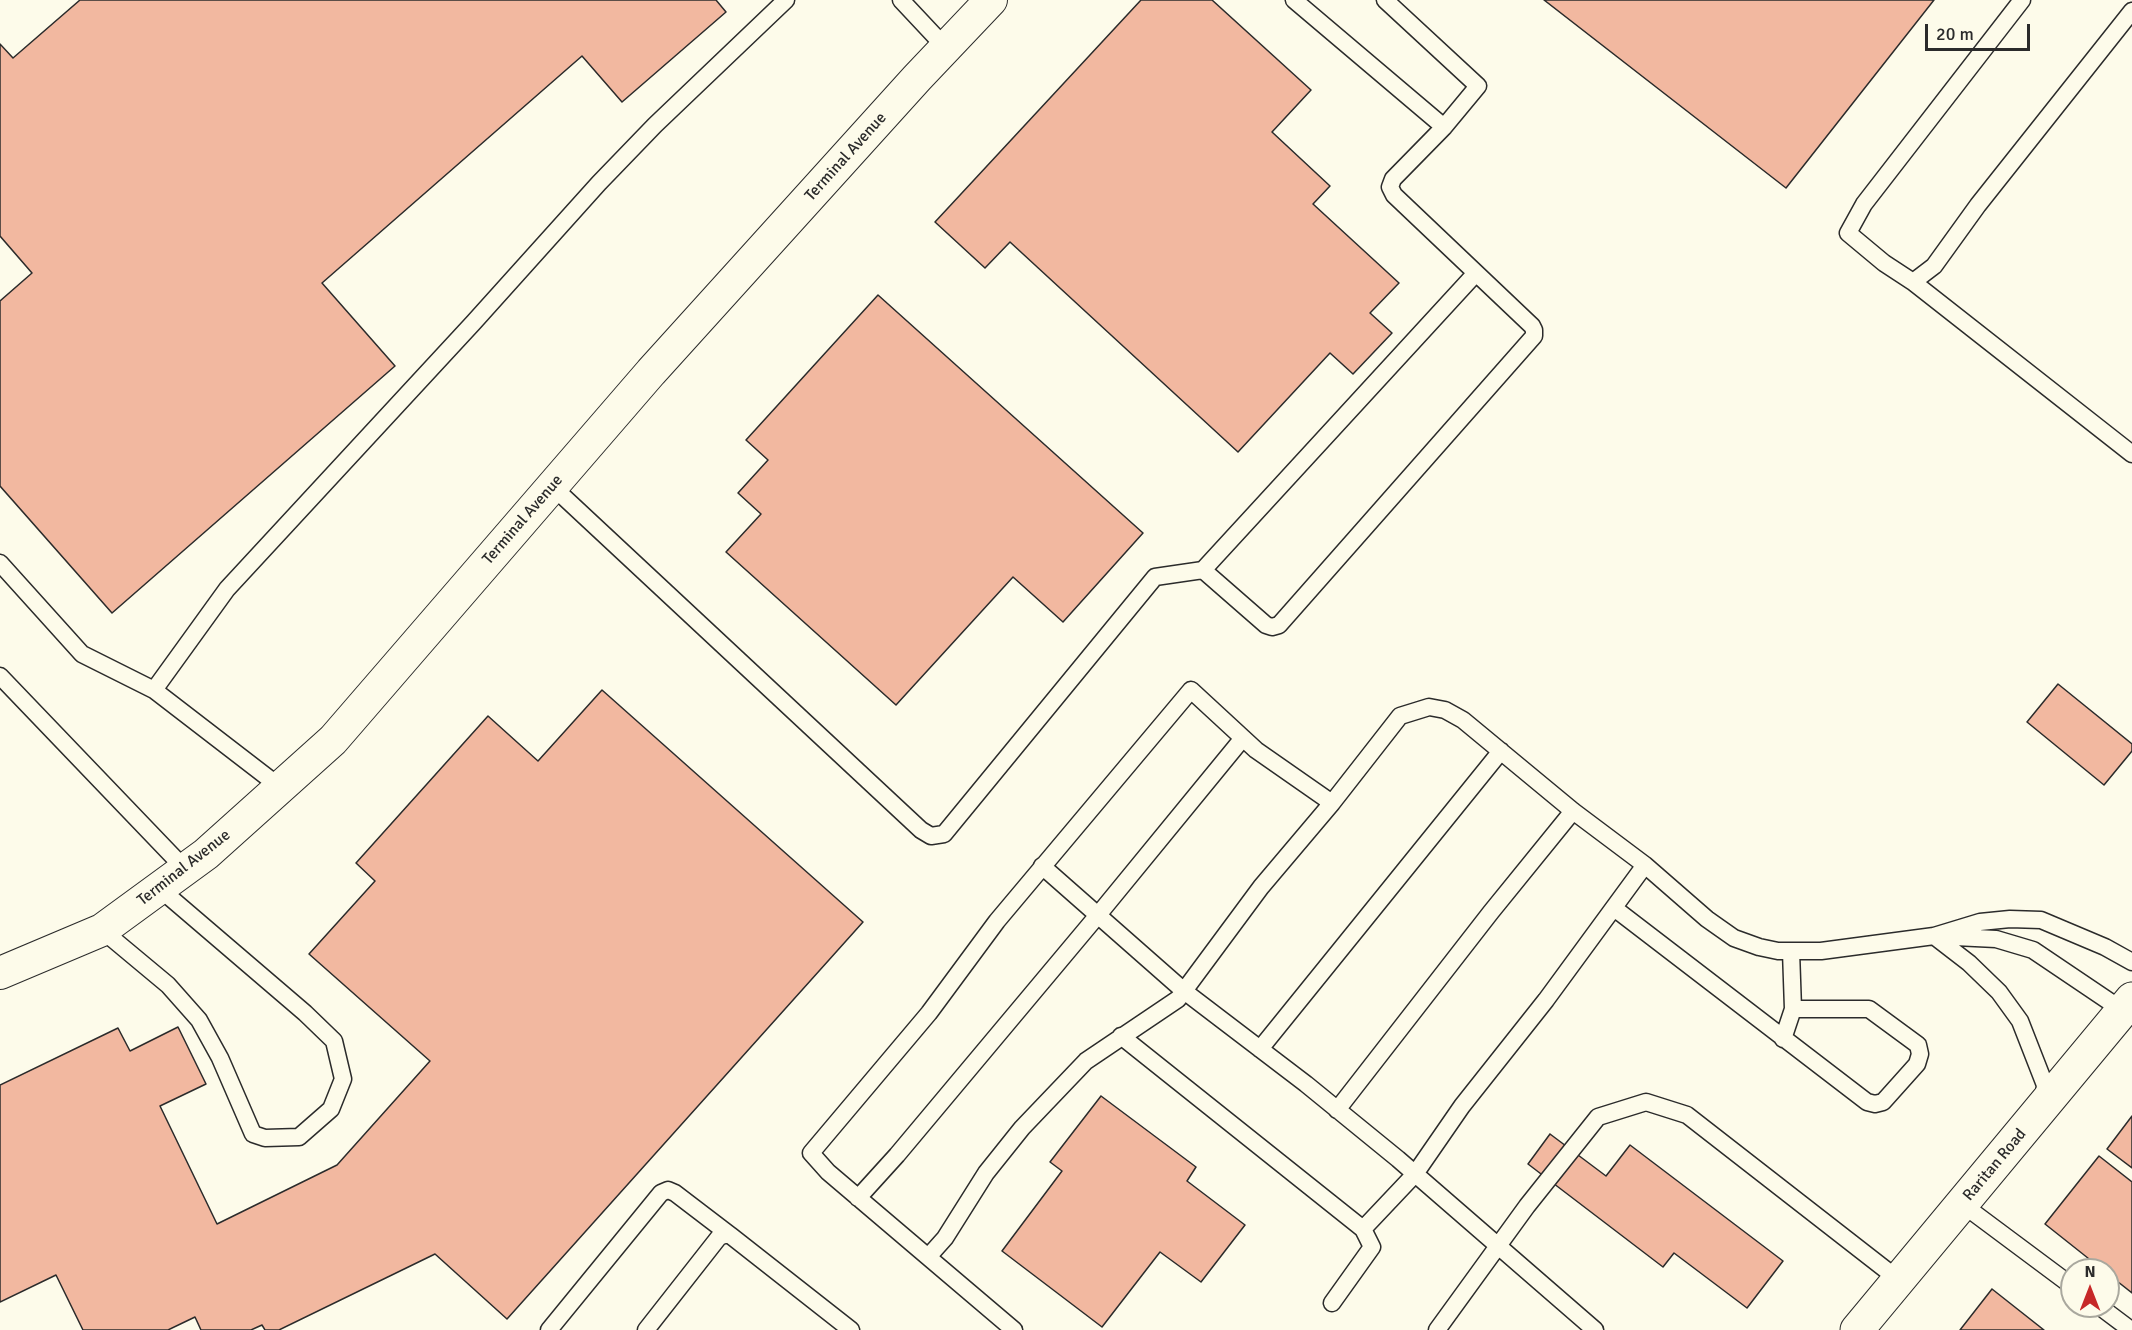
<!DOCTYPE html>
<style>
body{margin:0}
#map{position:relative;width:2132px;height:1330px;overflow:hidden;background:#fdfbea;font-family:Signika,sans-serif}
canvas{display:block}
.north{position:absolute;left:2060px;top:1258px;width:60px;height:60px;box-sizing:border-box;background:#fdfbea;border:2px solid #a9a89e;border-radius:50%;rotate:0deg;font-size:16px;font-weight:700;line-height:24px;text-align:center;color:#2b2b2b}
.north::after{content:'';display:block;margin:auto;width:21px;height:27px;background:#c62828;clip-path:polygon(50% 0,100% 100%,50% 72%,0 100%)}
.scale{position:absolute;left:1925px;top:24px;width:105px;height:27px;box-sizing:border-box;border:3px solid #2b2b2b;border-top:0;padding-left:8px;font-size:18px;line-height:21px;white-space:nowrap;color:#2b2b2b;-webkit-text-stroke:4px #fdfbea;paint-order:stroke}
</style>
<div id="map">
<canvas width="2132" height="1330"></canvas>
<div class="north">N</div>
<div class="scale">20 m</div>
</div>
<script>
const g = document.querySelector('canvas').getContext('2d');
g.lineJoin = 'round';
function paint(path, color) {
  g.fillStyle = color;
  g.fill(path, 'evenodd');
}
function poly(rows) {
  const path = new Path2D();
  for (const r of rows) {
    path.moveTo(r[0], r[1]);
    for (let i = 2; i < r.length; i += 2) path.lineTo(r[i], r[i + 1]);
  }
  return path;
}
function trace(path, color, width, dash) {
  g.strokeStyle = color;
  g.lineWidth = width;
  g.lineCap = dash ? 'butt' : 'round';
  g.setLineDash(dash || []);
  g.stroke(path);
}
function write(font, color, halo, rows, align = 'center') {
  g.font = font + ' Signika,sans-serif';
  g.lineWidth = 4.5;
  g.setLineDash([]);
  g.textBaseline = 'middle';
  g.strokeStyle = halo;
  g.fillStyle = color;
  for (const [text, x, y, turn = 0] of rows) {
    g.save();
    g.translate(x, y);
    g.rotate((+turn || 0) * Math.PI / 180);
    g.textAlign = isNaN(turn) ? turn : align;
    if (halo) g.strokeText(text, 0, 0);
    g.fillText(text, 0, 0);
    g.restore();
  }
}
const building = poly([
 [80,0,716,0,726,12,622,102,582,56,322,283,395,366,112,613,0,486,0,301,32,273,0,236,0,44,13,58,80,0],
 [1141,0,1212,0,1311,90,1272,132,1330,186,1313,204,1399,283,1370,313,1392,333,1353,374,1330,353,1238,452,1010,242,985,268,935,222,1141,0],
 [1544,0,1934,0,1786,188,1544,0],
 [878,295,1143,533,1063,622,1013,577,896,705,726,552,761,514,738,493,768,460,746,440,878,295],
 [2058,684,2132,744,2132,751,2104,785,2027,722,2058,684],
 [602,690,863,922,507,1319,435,1254,279,1330,265,1330,262,1325,251,1330,201,1330,195,1317,168,1330,83,1330,56,1275,0,1302,0,1085,118,1028,130,1051,178,1027,206,1084,160,1106,217,1224,337,1165,430,1061,309,954,375,881,356,863,488,716,538,761,602,690],
 [1101,1096,1196,1167,1187,1181,1245,1225,1201,1282,1160,1252,1102,1327,1002,1251,1062,1171,1050,1162,1101,1096],
 [2132,1116,2132,1168,2107,1149,2132,1116],
 [1550,1134,1606,1176,1630,1145,1783,1261,1747,1308,1674,1253,1663,1267,1528,1164,1550,1134],
 [2099,1156,2132,1182,2132,1293,2108,1274,2108,1270,2103,1270,2045,1224,2099,1156],
 [1992,1289,2044,1330,1960,1330,1992,1289]
]);
paint(building, '#f2b8a0');
trace(building, '#2b2b2b', 1.5);
const lane = poly([
 [901,0,946,48],
 [1294,0,1444,127],
 [2022,0,1864,204,1848,233,1884,263,1913,282,1934,266,1978,205,2132,11],
 [1913,282,2132,454],
 [552,486,921,830,931,836,944,834,1155,577,1203,570,1476,273],
 [0,563,82,654,154,690,280,787],
 [1203,570,1266,625,1272,627,1279,625,1534,336,1534,330,1532,326,1394,195,1390,187,1393,179,1444,127,1478,86,1385,0],
 [0,676,185,869],
 [154,690,227,589,474,322,599,183,655,125,786,0],
 [1332,803,1256,750,1191,690,997,921,929,1013,811,1153,828,1172,928,1257,945,1238,986,1173,1022,1128,1086,1061,1178,999,1261,887,1332,803,1400,716,1429,707,1445,710,1463,720,1573,811,1645,865,1707,919,1734,938,1759,947,1778,951,1821,951,1934,936,1969,963,1999,992,2020,1021,2045,1085,2043,1102],
 [1042,866,1184,991,1306,1084,1398,1159,1595,1330],
 [1614,908,1867,1102,1875,1104,1883,1102,1917,1064,1920,1054,1918,1045,1869,1009,1793,1009,1791,951],
 [102,930,168,985,199,1020,220,1058,253,1134,265,1138,299,1137,331,1109,343,1079,334,1041,305,1013,159,888],
 [2122,1010,2033,950,1996,939,1934,936,1980,922,2010,919,2041,920,2105,947,2132,962],
 [1121,1036,1363,1229,1415,1174,1462,1106,1546,1000,1645,865],
 [1783,1039,1793,1009],
 [1260,1049,1501,751],
 [1337,1110,1491,912,1573,811],
 [858,1198,897,1155,1098,915,1243,738],
 [1962,1204,2072,1286],
 [928,1257,1014,1330],
 [1332,1303,1372,1247,1363,1229],
 [2099,1306,2131,1330],
 [549,1330,661,1193,668,1190,675,1193,730,1235],
 [646,1330,719,1237,724,1235,730,1235,851,1330],
 [1437,1330,1527,1206,1598,1117,1646,1102,1687,1115,1899,1280]
]);
const street = poly([
 [0,973,102,930,206,854,333,740,651,372,917,78,991,0]
]);
const secondary = poly([
 [1857,1330,2132,999]
]);
trace(lane, '#2b2b2b', 19);
trace(street, '#2b2b2b', 34);
trace(secondary, '#2b2b2b', 35);
trace(lane, '#fdfbea', 16);
trace(street, '#fdfbea', 32);
trace(secondary, '#fdfbea', 33);
write('16px', '#2b2b2b', '#fdfbea', [
 ["Terminal Avenue",846,157,-48],
 ["Terminal Avenue",523,520,-49],
 ["Terminal Avenue",184,868,-38],
 ["Raritan Road",1995,1165,-50]
]);
</script>
